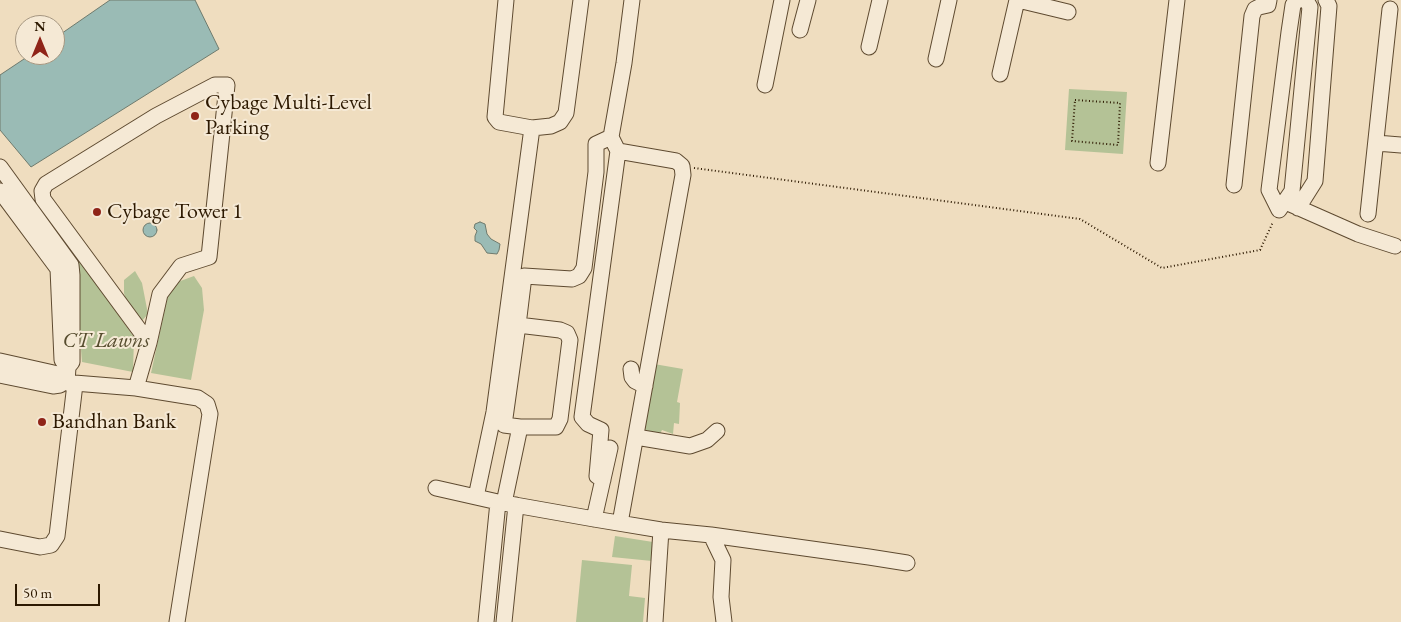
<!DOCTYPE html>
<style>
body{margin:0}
#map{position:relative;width:1401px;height:622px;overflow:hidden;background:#efddbf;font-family:"EB Garamond",serif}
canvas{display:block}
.north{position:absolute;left:15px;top:15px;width:50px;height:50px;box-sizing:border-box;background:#f5e9d5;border:1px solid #a59680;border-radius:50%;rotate:0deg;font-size:14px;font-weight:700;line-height:20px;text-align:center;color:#2d1901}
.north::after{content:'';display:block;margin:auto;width:18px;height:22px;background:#8f2418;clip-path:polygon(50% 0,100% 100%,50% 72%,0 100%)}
.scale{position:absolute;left:15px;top:584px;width:85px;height:22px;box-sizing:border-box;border:2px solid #2d1901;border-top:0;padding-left:6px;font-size:15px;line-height:18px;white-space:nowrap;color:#2d1901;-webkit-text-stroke:4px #f5e9d5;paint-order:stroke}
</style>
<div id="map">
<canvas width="1401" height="622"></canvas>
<div class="north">N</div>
<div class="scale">50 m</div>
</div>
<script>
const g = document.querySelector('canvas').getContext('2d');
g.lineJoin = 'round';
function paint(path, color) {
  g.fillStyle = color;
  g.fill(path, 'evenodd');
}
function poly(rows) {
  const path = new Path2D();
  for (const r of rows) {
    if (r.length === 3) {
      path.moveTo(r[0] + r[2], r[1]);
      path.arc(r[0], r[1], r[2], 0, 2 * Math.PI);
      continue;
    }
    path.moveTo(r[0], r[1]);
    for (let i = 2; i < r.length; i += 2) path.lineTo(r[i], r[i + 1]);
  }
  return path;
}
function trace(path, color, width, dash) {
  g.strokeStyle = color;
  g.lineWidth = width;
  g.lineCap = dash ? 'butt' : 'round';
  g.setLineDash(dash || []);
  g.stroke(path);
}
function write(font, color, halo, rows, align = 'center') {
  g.font = font + ' "EB Garamond",serif';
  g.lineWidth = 4;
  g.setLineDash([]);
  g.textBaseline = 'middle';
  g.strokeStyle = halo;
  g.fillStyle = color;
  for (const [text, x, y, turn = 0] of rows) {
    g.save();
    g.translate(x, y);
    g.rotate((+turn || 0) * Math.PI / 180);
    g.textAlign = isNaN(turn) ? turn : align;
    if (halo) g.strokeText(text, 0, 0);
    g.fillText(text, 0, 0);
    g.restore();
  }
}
paint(poly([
 [1069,89,1127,92,1123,154,1065,150],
 [73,251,134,337,133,372,82,362],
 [135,271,142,283,148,314,140,323,127,304,124,293,124,280],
 [194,276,202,288,204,310,191,380,151,373,168,295,175,283],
 [654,364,683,369,677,402,680,403,679,424,674,423,673,434,662,430,660,434,645,430,646,421,644,420],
 [615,536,653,542,652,561,612,557],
 [582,560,632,565,629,596,645,598,643,622,576,622]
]), '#b4c296');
const water = poly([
 [110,0,195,0,219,49,31,167,0,130,0,75,30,55,55,55,55,38,110,0],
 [480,222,485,224,487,234,491,239,500,244,499,250,497,254,487,253,481,244,475,241,475,236,477,231,474,228,475,224,480,222],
 [150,230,7]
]);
paint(water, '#9abbb5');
trace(water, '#6e7a6d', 1);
const minor = poly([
 [506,0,495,117,499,122,532,128,551,126,560,122,566,113,581,0],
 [1018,0,1068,12],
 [1297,0,1293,5,1289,32,1269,190,1279,210,1292,191,1310,7,1306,0],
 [800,30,808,0],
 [869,47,880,0],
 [936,59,949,0],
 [1000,74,1017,0],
 [765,85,782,0],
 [1376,143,1401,145],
 [1158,163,1177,0],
 [0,167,71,265,72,275,72,362,68,367,67,383],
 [1234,185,1252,16,1255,9,1259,7,1268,5,1269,0],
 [0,191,58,269,62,360,65,364],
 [1290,204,1358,234,1395,246],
 [1298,208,1315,181,1329,6,1326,0],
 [1368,214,1390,9],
 [518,325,504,425,520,427,556,427,560,419,570,340,567,333,560,330,518,325,524,276,572,279,579,276,584,268,596,172,596,144,611,137],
 [0,361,58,374,63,379,60,385,53,386,0,375],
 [631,369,632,377,635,381,645,386],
 [62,382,136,388,198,398,207,404,210,414,177,622],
 [136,388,149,343,160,294,181,266,209,257,227,85,215,85,156,116,46,184,42,191,43,199,149,343],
 [636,437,690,446,707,440,717,431],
 [603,480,597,476,601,430,588,424,582,417,618,151],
 [436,488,498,502,594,519,661,530,711,535,869,557,907,563],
 [476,497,494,412,532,128],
 [504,503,520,427],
 [594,519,610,448],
 [620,523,683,175,682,166,676,161,618,151,611,137,624,63,632,0],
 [711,535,723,560,721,597,724,622],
 [0,539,40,547,51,545,57,536,75,384],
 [486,622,498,502],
 [504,622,516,505],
 [655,622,661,530]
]);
trace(minor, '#5e4a30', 17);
trace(poly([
 [1075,100,1120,103,1118,145,1072,141,1075,100],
 [694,168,1080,219,1162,268,1260,250,1273,222]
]), '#2d1901', 2, [1, 2.5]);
trace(minor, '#f5e9d5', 15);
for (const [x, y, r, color] of [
 [195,116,5,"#8f2418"],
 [97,212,5,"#8f2418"],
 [42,422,5,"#8f2418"]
]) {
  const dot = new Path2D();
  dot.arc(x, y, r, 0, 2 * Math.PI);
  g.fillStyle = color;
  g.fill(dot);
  trace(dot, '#f5e9d5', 2);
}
write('22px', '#2d1901', '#f5e9d5', [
 ["Cybage Multi-Level",205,103],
 ["Parking",205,128],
 ["Cybage Tower 1",107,212],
 ["Bandhan Bank",52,422]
], 'left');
write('italic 22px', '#564c2e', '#f5e9d5', [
 ["CT Lawns",106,341]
]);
</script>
